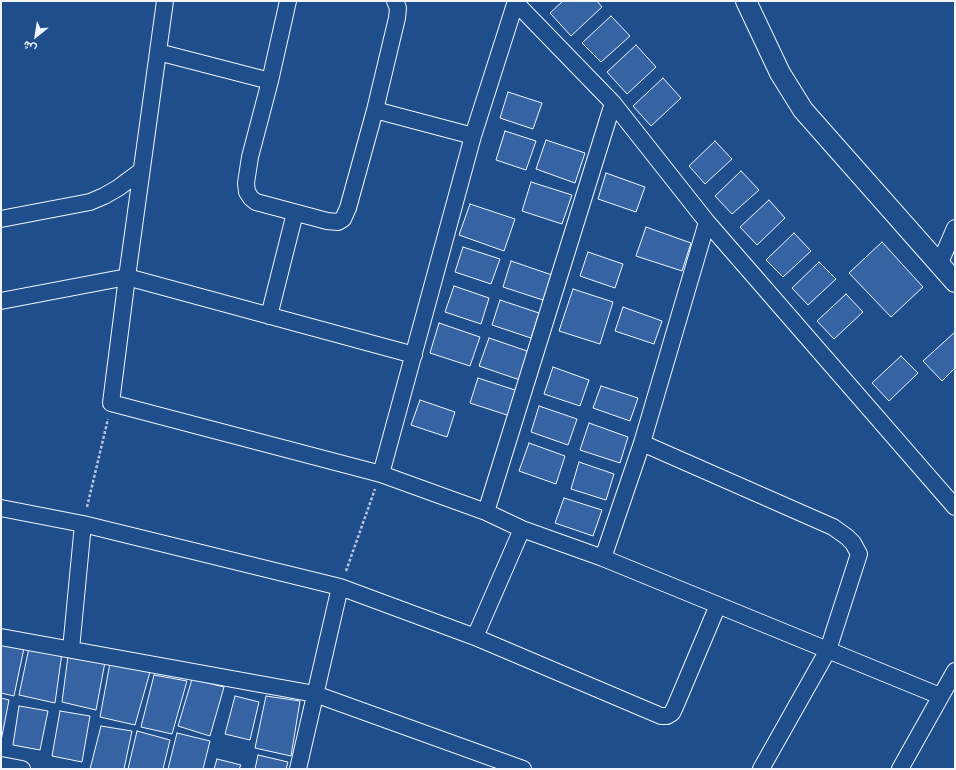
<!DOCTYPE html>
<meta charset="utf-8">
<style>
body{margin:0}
#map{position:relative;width:956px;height:770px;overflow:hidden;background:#1f4e8c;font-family:"Source Sans 3",Vazirmatn,sans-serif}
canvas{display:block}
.frame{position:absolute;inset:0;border:2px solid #f2f6ff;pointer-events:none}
.north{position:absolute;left:16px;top:16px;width:40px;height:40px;-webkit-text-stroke:3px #1f4e8c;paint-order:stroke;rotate:210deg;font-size:11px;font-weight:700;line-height:16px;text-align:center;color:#f2f6ff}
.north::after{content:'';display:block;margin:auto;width:14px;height:18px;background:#f2f6ff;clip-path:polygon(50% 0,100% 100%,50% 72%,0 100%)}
</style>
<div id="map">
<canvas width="956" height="770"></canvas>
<div class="frame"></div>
<div class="north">ش</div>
</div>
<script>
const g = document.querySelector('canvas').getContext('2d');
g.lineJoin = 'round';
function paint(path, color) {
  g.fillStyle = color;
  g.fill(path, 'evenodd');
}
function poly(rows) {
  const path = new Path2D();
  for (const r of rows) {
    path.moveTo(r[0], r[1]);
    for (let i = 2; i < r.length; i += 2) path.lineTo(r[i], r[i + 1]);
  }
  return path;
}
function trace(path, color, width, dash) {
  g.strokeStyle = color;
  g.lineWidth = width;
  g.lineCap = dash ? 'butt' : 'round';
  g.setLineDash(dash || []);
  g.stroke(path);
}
const building = poly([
 [563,1,597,1,602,7,571,36,550,13,563,1],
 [611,16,630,36,601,62,582,43,611,16],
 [636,45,656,67,627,94,607,72,636,45],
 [663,78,681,98,651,126,633,106,663,78],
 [508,92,542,103,533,129,500,118,508,92],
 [505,131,536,141,526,170,496,160,505,131],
 [546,140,585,153,575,183,536,169,546,140],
 [715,141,732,159,705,184,689,166,715,141],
 [741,171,759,190,732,214,715,196,741,171],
 [606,173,645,187,636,212,598,199,606,173],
 [531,182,572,195,562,224,522,211,531,182],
 [769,200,785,218,757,245,740,227,769,200],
 [470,204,515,219,504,251,459,235,470,204],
 [646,227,691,243,682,271,636,256,646,227],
 [794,233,811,251,783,277,766,260,794,233],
 [882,242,923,287,891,317,849,273,882,242],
 [463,247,500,259,491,284,455,272,463,247],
 [588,252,623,264,615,288,580,276,588,252],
 [511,261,552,275,543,300,503,287,511,261],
 [819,262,836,279,808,305,792,288,819,262],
 [454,286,489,298,481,324,445,312,454,286],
 [573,289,613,302,600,344,559,331,573,289],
 [846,294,863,312,834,339,817,321,846,294],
 [500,300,539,313,531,338,492,325,500,300],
 [623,307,662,321,654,344,615,331,623,307],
 [439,323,480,337,470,366,430,353,439,323],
 [955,332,955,368,942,381,923,361,955,332],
 [489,338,530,352,520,380,479,366,489,338],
 [901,356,918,373,889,401,872,383,901,356],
 [553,367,589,380,580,406,544,394,553,367],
 [478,378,518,391,510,416,470,403,478,378],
 [601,386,638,398,630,421,593,408,601,386],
 [420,400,455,412,447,437,411,425,420,400],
 [539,406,577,419,568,445,531,432,539,406],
 [589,423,628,437,620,463,580,450,589,423],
 [529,443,565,456,556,484,519,471,529,443],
 [579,462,614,474,606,500,571,489,579,462],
 [564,498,602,510,593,536,555,523,564,498],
 [1,643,24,648,14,696,1,693,1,643],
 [29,648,62,653,55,703,19,695,29,648],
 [68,656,105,662,96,710,62,702,68,656],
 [110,663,150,672,135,725,100,717,110,663],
 [154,675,187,681,172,734,141,727,154,675],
 [192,679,224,687,210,736,178,726,192,679],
 [235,696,259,702,250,740,225,734,235,696],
 [266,696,300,701,291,756,255,748,266,696],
 [1,698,9,700,1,741,1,698],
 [19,706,48,711,40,750,13,745,19,706],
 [60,711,90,716,82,762,52,756,60,711],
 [101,726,132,731,124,769,90,769,101,726],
 [137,731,170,740,163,769,128,769,137,731],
 [177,733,210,741,203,769,168,769,177,733],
 [258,755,288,762,286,769,255,769,258,755],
 [217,759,241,765,239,769,214,769,217,759]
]);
paint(building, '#3563a3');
trace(building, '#f2f6ff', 1);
const minor = poly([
 [165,1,127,277,111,403,381,474,486,512,522,529,603,558,940,696],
 [288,1,270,81,250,157,246,183,247,192,251,198,256,202,327,221,338,222,343,219,348,208,375,110,397,18,398,8,395,1],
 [515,2,613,103,707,222,955,507],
 [158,52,270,81],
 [375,110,473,136],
 [1,219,90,202,104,196,118,188,141,171],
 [939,265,955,228],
 [1,301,127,277,414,355],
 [269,316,295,213],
 [642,443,833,527,847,537,853,543,859,554,828,650,761,769],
 [381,474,473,136,516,1],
 [1,508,83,524,340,587,475,637,661,716,667,716,672,713,675,707,718,605],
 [486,512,613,103],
 [603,558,642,443,707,222],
 [1,637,315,694,523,769],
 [475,637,522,529],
 [71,649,83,524],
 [1,765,22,769],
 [298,769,340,587],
 [900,769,955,671]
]);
const tertiary = poly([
 [746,1,780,73,803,110,955,282]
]);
trace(minor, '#f2f6ff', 18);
trace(tertiary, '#f2f6ff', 22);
trace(poly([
 [87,507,108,419],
 [346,571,375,489]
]), '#b3c4dc', 2.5, [3, 2]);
trace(minor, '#1f4e8c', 16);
trace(tertiary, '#1f4e8c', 20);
</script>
